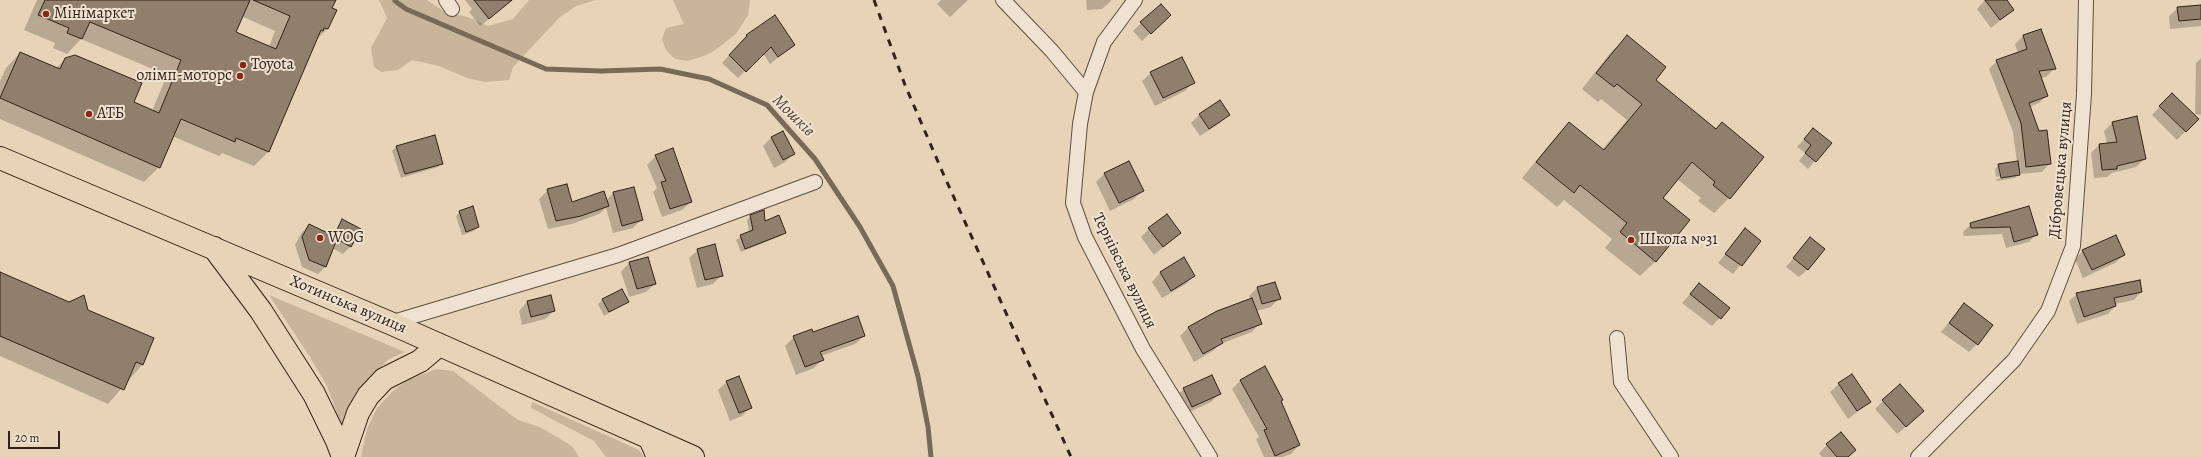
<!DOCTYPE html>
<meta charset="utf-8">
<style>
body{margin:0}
#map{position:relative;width:2201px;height:457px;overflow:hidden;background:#e7d3b7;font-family:Alegreya,serif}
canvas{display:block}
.scale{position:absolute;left:8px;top:431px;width:52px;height:18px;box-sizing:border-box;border:2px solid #322318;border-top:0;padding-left:5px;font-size:12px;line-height:14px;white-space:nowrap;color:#322318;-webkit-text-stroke:3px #efe2d0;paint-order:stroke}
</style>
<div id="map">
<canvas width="2201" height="457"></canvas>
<div class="scale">20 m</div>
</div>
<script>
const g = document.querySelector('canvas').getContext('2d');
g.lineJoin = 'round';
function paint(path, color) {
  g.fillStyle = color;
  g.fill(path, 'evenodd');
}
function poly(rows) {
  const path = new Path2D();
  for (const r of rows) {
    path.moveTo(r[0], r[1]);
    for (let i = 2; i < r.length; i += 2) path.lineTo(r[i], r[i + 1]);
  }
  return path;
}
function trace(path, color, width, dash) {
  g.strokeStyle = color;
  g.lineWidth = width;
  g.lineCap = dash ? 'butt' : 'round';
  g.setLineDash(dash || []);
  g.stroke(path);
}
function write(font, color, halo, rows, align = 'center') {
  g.font = font + ' Alegreya,serif';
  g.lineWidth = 4;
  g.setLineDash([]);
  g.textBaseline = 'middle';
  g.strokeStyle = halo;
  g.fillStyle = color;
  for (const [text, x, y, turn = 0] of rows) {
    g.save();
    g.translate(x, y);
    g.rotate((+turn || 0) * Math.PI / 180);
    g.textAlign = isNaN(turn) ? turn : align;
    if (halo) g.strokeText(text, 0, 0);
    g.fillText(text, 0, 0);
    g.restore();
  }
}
paint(poly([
 [379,0,427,0,445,12,468,17,488,26,513,19,529,0,596,0,576,6,560,17,513,67,509,80,485,82,467,78,439,66,412,60,398,70,381,72,374,67,371,48,387,18],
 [673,0,750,0,748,15,736,34,714,51,704,56,687,61,675,59,666,50,662,39,666,28,684,24],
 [269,295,405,352,389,359,358,389,342,426,327,386,310,357],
 [436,369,453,371,518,420,540,427,572,446,579,457,361,457,367,429,377,408,392,392,406,381],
 [532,402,639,450,644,457,606,457,594,441,531,408]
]), '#c8b59c');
paint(poly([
 [37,0,327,0,331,8,327,29,315,41,269,151,254,166,222,153,219,156,172,136,159,167,144,182,0,119,0,81,6,68,20,53,56,68,66,59,133,102,152,111,167,75,81,39,67,54,53,48,55,43,24,30],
 [241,16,275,31,269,47,234,33],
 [465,0,513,0,480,26,469,12,472,9],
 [941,0,968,0,950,17,937,4],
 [1086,0,1111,0,1111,1,1102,9,1087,10],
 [1985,0,2006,0,2013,10,1991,28,1977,9],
 [2201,6,2201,26,2170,29,2169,16,2178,8],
 [1141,23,1161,23,1142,41,1133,31],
 [2041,30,2054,69,2046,77,2040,78,2047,95,2039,103,2029,107,2050,163,2042,172,2019,174,2015,178,1997,181,1996,179,2016,176,2016,174,1996,177,1995,169,1999,165,2017,162,2013,132,1989,69,1997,61,2018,53,2015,44,2023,36],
 [747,35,794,45,770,64,763,53,738,78,722,63],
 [1627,37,1729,198,1714,213,1698,201,1701,198,1677,179,1662,198,1656,261,1640,276,1605,248,1612,239,1564,200,1557,207,1522,178,1554,139,1569,123,1602,150,1627,120,1601,99,1598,102,1582,89,1611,52],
 [2201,58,2201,115,2195,114,2196,63],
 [1151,73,1193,82,1185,91,1155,106,1142,81],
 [2172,94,2197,119,2177,140,2152,115],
 [1200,114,1228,115,1220,123,1200,136,1191,123],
 [2113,122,2145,159,2136,167,2112,173,2107,177,2094,178,2091,153,2099,145,2107,144,2104,131],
 [1813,129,1830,143,1808,169,1799,161,1805,153,1797,147],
 [782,132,794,153,785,162,774,168,763,146,771,138],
 [434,136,442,163,438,167,401,178,392,151,396,147],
 [656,156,691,202,682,210,662,217,653,192,657,188,647,165],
 [1128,162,1142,191,1134,199,1110,211,1096,182,1104,174],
 [633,188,642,219,633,228,613,233,606,208,599,214,572,224,548,229,539,199,548,190,572,203,606,201,613,193],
 [2029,207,2037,234,2029,242,2006,248,2002,234,1964,236,1963,232,1971,224],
 [460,212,478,227,474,231,462,235,456,216],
 [751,216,764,222,785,232,781,236,741,252,736,240,749,232,747,220],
 [343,220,350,247,343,254,332,248,325,267,318,274,302,267,295,245,302,232,309,225,331,236],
 [1149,229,1180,233,1154,255,1141,237],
 [1745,230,1760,241,1733,274,1718,263],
 [1810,239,1808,269,1799,277,1786,267],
 [698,250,722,275,713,284,697,288,689,258],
 [2083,251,2124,255,2115,263,2083,278,2075,259],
 [647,258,655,284,646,292,629,297,621,272,629,263],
 [1183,259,1194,275,1186,284,1162,298,1152,282,1160,273],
 [0,273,88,311,142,365,108,404,0,356],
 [1275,283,1279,298,1271,307,1256,311,1260,323,1252,332,1220,344,1213,351,1194,362,1180,336,1188,328,1217,312,1250,299,1249,296,1257,288],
 [1699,284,1720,318,1712,326,1682,303],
 [2141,292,2134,300,2115,304,2115,306,2108,314,2077,324,2069,301,2077,294],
 [550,297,554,311,545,319,522,325,519,311,527,302],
 [602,300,628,302,604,316,598,304],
 [1964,304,1977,344,1969,352,1941,332],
 [812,333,864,336,855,344,821,356,822,360,814,368,796,375,785,346,794,337],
 [1241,380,1280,401,1299,445,1291,454,1283,457,1264,457,1256,439,1259,437,1232,389],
 [727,382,751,407,742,416,730,421,718,390],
 [1839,384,1870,402,1848,419,1830,392],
 [1184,389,1219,394,1211,402,1183,415,1175,397],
 [1883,401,1914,420,1897,434,1875,409],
 [1827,445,1855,450,1848,457,1822,457,1819,453]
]), '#0003');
trace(poly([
 [395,1,406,9,546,69,601,71,660,69,709,79,767,105,815,159,860,227,893,286,918,376,928,427,931,457]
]), '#796957', 5);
const building = poly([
 [45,0,250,0,236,32,276,49,290,16,253,0,336,0,332,8,337,10,328,29,324,28,323,31,321,30,269,152,236,138,235,142,181,119,160,168,0,98,20,52,60,69,65,58,75,55,142,83,134,102,159,113,181,60,90,22,82,39,67,33,69,28,38,15,45,0],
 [474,0,512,0,489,19,474,0],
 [1985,0,2007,0,2014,10,2000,20,1985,0],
 [1161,4,1171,15,1151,34,1140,22,1161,4],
 [2201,5,2201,19,2179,21,2177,7,2201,5],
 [775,15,795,45,778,57,771,47,746,72,729,55,747,36,746,35,775,15],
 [2041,29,2056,69,2039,71,2048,96,2029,103,2039,131,2047,130,2051,164,2026,167,2021,123,1996,60,2027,49,2023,35,2041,29],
 [1627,35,1666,67,1656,80,1716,129,1722,122,1764,157,1730,199,1713,185,1715,182,1692,162,1663,198,1690,220,1656,262,1620,232,1627,223,1580,185,1574,193,1536,162,1569,122,1604,150,1642,104,1617,84,1614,87,1596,73,1627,35],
 [1182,57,1195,83,1163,98,1150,72,1182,57],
 [2172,93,2199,119,2186,132,2159,106,2172,93],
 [1220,100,1230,115,1209,129,1199,114,1220,100],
 [2137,116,2146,159,2117,166,2117,169,2102,170,2099,144,2117,142,2112,122,2137,116],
 [1813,128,1832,143,1816,162,1805,153,1811,145,1804,139,1813,128],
 [783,131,795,154,783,160,771,137,783,131],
 [435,135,443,164,405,174,396,146,435,135],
 [673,148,692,202,670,209,661,182,666,181,655,155,673,148],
 [1129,161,1144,191,1119,203,1104,173,1129,161],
 [2018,161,2020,175,2001,178,1998,164,2018,161],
 [567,184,572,202,604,191,609,206,581,216,556,221,547,189,567,184],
 [634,187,643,220,622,226,613,192,634,187],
 [473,206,479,227,466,232,459,211,473,206],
 [2029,206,2038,235,2014,242,2010,227,1971,228,1970,223,2029,206],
 [764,210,765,221,779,215,786,233,745,249,740,235,753,230,750,215,764,210],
 [1167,214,1181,233,1163,247,1148,228,1167,214],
 [342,219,361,229,351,247,337,239,326,267,309,260,302,237,309,224,334,236,342,219],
 [1745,228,1761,241,1742,266,1725,254,1745,228],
 [2116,235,2125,255,2092,270,2082,250,2116,235],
 [1810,237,1825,249,1808,270,1793,258,1810,237],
 [715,244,723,276,705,280,697,249,715,244],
 [648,257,656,284,637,289,629,262,648,257],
 [1184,257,1195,276,1171,291,1160,272,1184,257],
 [0,272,69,302,84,295,88,310,154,338,143,365,136,362,124,390,0,336,0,272],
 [2140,280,2142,292,2114,298,2116,306,2084,317,2076,293,2140,280],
 [1275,282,1281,299,1262,304,1257,287,1275,282],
 [1699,283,1730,308,1721,319,1690,294,1699,283],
 [622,289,629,302,609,312,602,299,622,289],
 [551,295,555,311,531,317,527,301,551,295],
 [1252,298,1262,324,1221,339,1223,343,1203,354,1188,327,1217,311,1252,298],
 [1964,303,1993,325,1978,345,1949,323,1964,303],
 [858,316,865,336,820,352,824,360,805,367,793,336,812,329,813,332,858,316],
 [1265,366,1283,400,1281,401,1300,445,1275,456,1264,430,1267,429,1240,380,1265,366],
 [1852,374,1871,402,1857,411,1838,383,1852,374],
 [1212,375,1221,394,1192,407,1183,388,1212,375],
 [739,376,752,408,739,413,726,381,739,376],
 [1900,384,1924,411,1906,427,1882,400,1900,384],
 [1841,432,1856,450,1848,457,1837,457,1826,444,1841,432]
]);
paint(building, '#907f6b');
trace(building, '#322318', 1);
const street = poly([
 [446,0,452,9],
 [1003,0,1052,51,1086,92],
 [1135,0,1104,42,1086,92,1080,124,1073,203,1085,237,1143,349,1210,457],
 [390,323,618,255,815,182],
 [1617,338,1621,382,1671,457],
 [1918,457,2014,360,2048,311,2073,246,2084,94,2086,0]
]);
const primary = poly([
 [650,439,658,457],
 [343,457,358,413,368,396,384,379,420,361,439,345]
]);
const highway = poly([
 [0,158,390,323,693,457],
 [214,248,261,311,314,394,337,441,343,457]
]);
trace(street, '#5f4f40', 16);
trace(primary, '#322318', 24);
trace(highway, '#322318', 24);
trace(street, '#efe2d0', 14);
trace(primary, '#e7d3b7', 22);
trace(highway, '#e7d3b7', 22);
trace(poly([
 [874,0,905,85,942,171,1071,457]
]), '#322318', 3, [7, 7]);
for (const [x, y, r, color] of [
 [46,14,4,"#8f2418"],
 [243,65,4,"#8f2418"],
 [240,76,4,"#8f2418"],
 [89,114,4,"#8f2418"],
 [320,238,4,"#8f2418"],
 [1631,240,4,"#8f2418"]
]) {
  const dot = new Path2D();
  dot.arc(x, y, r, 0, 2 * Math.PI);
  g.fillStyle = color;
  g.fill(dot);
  trace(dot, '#efe2d0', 1.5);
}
write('16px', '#322318', '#efe2d0', [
 ["Мінімаркет",54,14],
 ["Toyota",251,65],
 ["олімп-моторс",232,76,"right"],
 ["АТБ",97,114],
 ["WOG",328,238],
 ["Школа №31",1639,240]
], 'left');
write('16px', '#322318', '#efe2d0', [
 ["Дібровецька вулиця",2061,170,-85],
 ["Тернівська вулиця",1124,271,64],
 ["Хотинська вулиця",348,305,23]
]);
write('italic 17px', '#564638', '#efe2d0', [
 ["Мошків",793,116,45]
]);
</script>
